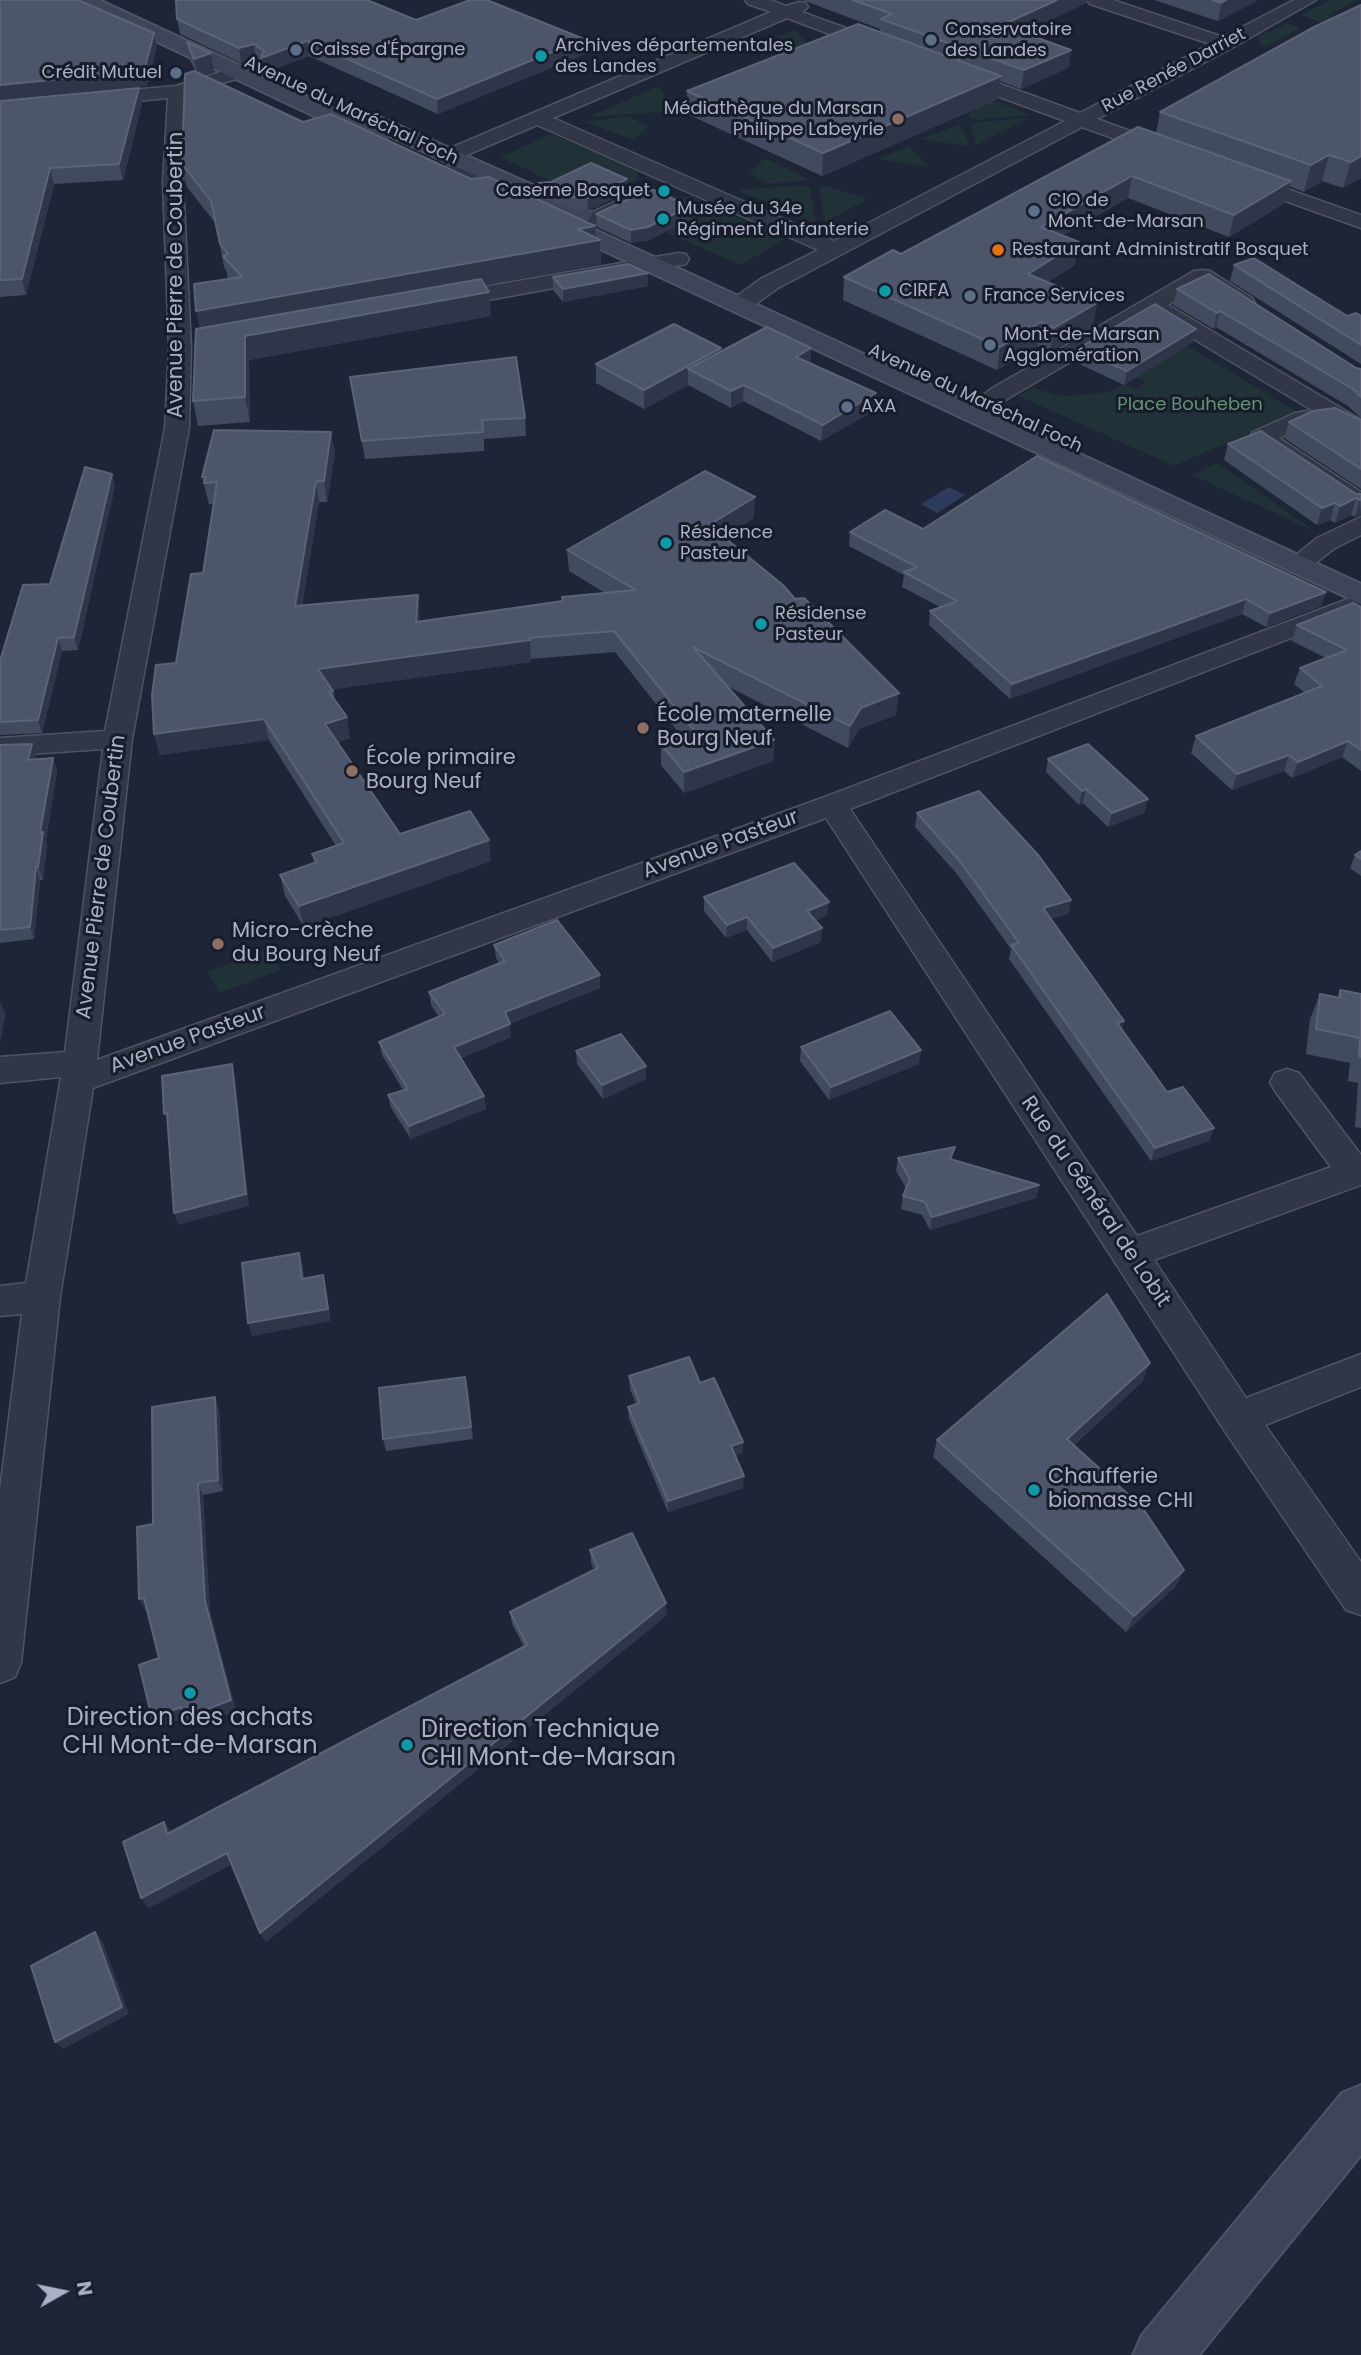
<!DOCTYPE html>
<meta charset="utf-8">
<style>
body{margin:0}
#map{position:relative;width:1361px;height:2355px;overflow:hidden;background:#1e2536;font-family:Poppins,sans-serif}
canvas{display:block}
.north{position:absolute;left:28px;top:2257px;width:70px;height:70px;-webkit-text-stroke:5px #171c2a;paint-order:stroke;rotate:81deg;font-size:19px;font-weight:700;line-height:28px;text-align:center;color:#abb1c4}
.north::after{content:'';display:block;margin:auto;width:24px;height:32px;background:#abb1c4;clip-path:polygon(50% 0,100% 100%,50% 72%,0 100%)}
</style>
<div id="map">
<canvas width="1361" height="2355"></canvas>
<div class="north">N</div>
</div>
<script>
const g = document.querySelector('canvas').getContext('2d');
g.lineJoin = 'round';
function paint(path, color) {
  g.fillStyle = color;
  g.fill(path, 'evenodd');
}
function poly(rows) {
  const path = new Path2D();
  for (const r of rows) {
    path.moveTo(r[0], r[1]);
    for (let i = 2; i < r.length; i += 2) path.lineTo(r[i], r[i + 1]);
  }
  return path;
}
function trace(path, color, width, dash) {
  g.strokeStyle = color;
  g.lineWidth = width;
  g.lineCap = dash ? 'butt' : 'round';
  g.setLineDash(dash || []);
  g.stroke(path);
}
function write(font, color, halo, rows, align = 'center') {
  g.font = font + ' Poppins,sans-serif';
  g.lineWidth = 6;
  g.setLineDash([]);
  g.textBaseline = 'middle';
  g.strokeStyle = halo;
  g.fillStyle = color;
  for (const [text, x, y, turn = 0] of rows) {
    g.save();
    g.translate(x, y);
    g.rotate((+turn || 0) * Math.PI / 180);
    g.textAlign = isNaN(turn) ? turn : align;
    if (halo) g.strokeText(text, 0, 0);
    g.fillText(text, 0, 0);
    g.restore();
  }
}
paint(poly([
 [1330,0,1357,0,1328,15,1341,21,1322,23,1301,15],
 [1287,23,1302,28,1265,47,1259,44,1257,37],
 [796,30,814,51,756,45],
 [659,86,673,111,589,117],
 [976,94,1032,115,974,120,968,117],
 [629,116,648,127,634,140,584,122],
 [1029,118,976,145,970,124,977,122],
 [960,124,970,147,921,139],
 [551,134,638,171,637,180,621,187,566,188,500,157],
 [909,146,929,167,878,159],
 [765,158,811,180,769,184,749,174],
 [806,185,810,187,816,224,737,190],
 [823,185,868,199,825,222,819,188],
 [691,196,785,239,741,265,664,232,689,220,661,206,678,198],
 [1188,346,1297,412,1174,466,1019,396,1033,387,1054,395,1069,396,1109,392,1125,384,1137,389,1146,382,1136,377],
 [1217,463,1316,532,1192,475],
 [269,949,281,970,219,993,207,972]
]), '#203137');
paint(poly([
 [949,487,965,495,937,513,921,504]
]), '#2f3b5c');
const street = poly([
 [745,0,770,0,786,6,799,2,805,3,808,7,802,12,889,44,892,48,889,52,877,52,787,18,553,118,834,241,1065,121,948,78,946,74,948,70,962,70,1080,113,1210,44,1090,4,1087,0,1113,0,1223,37,1294,0,1316,0,1232,48,1097,119,1174,147,1177,151,1174,155,1160,155,1082,127,778,288,749,309,741,311,733,309,730,304,733,299,762,278,818,250,537,125,455,160,441,160,438,156,441,152,771,12,748,4,745,0],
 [255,61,264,67,262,71,187,94,183,181,191,348,189,428,132,739,97,1060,822,798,1361,594,1361,611,850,809,1137,1236,1331,1167,1275,1091,1270,1082,1275,1073,1287,1069,1299,1073,1361,1155,1361,1185,1154,1260,1246,1398,1361,1354,1361,1387,1265,1425,1361,1562,1361,1615,1346,1610,1224,1430,826,818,93,1088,60,1297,21,1663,15,1677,0,1683,0,1490,22,1314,0,1316,0,1286,26,1283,61,1077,0,1083,0,1057,65,1052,103,749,0,756,0,738,105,731,165,428,169,348,163,181,168,98,0,114,0,102,176,86,255,61],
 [449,166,476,170,571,212,588,214,638,191,645,193,648,197,645,201,598,224,567,224,465,180,442,176,439,172,442,168,449,166],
 [1242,173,1361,215,1361,228,1235,183,1232,179,1235,175,1242,173],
 [678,253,686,254,689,259,686,264,444,308,436,306,433,301,436,296,444,294,678,253],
 [1202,270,1210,271,1252,298,1255,303,1252,308,1236,308,1202,285,1168,305,1361,420,1361,437,1333,423,1307,425,1279,438,1361,492,1361,510,1352,508,1253,442,1249,437,1253,432,1295,413,1312,410,1152,314,1007,399,979,419,963,419,959,414,991,389,1194,271,1202,270],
 [1361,517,1361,535,1335,548,1306,570,1297,573,1288,570,1284,565,1317,538,1361,517]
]);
const secondary = poly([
 [74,0,99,0,349,116,352,111,366,111,589,210,592,215,589,220,576,221,1361,584,1361,604,542,222,539,217,542,212,554,211,387,135,385,142,369,142,77,4,74,0],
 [1361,2085,1361,2155,1199,2355,1133,2355,1142,2335,1342,2093,1361,2085]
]);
trace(street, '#4f5464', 3);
trace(secondary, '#4f5464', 4);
paint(street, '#313746');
paint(secondary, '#3f4559');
paint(poly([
 [802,0,1087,0,1086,3,1023,33,1071,50,1068,68,1021,89,1000,81,998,99,822,176,687,114,687,91,880,32,880,29],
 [1154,0,1258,0,1218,21],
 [177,19,416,20,584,39,585,54,438,114,309,56,264,73,262,63,256,59,241,63,180,34],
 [1314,27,1361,178,1343,188,1322,181,1304,192,1289,186,1285,203,1229,237,1128,198,1063,235,1075,265,1048,282,1093,327,1050,352,1037,346,997,370,843,300,844,277,901,254,1156,133,1160,112],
 [187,42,211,53,214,71,202,75,303,122,471,179,595,226,596,238,600,240,601,264,484,285,491,316,249,360,250,422,198,426,193,401,200,329,228,279,226,270,224,267,216,224,187,187,182,164,196,72,190,60],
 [139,88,142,103,123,180,54,184,26,295,0,297,0,101],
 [538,183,627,192,588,211,572,209,539,196],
 [596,214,690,219,649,240,631,243,597,227],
 [1234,265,1347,316,1361,316,1361,364,1230,281],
 [648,273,648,286,563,302,553,290,553,277],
 [1177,289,1361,369,1361,418,1348,406,1216,327,1214,329,1173,305],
 [1193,342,1124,385,1075,362,1077,349],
 [811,348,810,363,876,393,875,410,821,441,743,401,731,408,688,385,644,409,596,383,596,364,721,351],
 [350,377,525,418,526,436,484,439,484,451,365,459],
 [1361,420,1361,489,1284,438,1289,422],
 [331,432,335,453,327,502,319,502,302,605,420,616,420,621,563,601,605,593,569,571,567,550,754,518,724,537,896,715,859,729,848,748,727,686,774,740,773,761,684,793,661,765,661,744,682,737,615,652,531,659,531,662,333,689,335,700,350,738,338,742,400,834,491,861,304,927,285,896,280,875,314,863,312,854,336,846,269,740,160,755,154,734,203,573,213,504,209,504,202,477],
 [1228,444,1356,494,1361,494,1361,515,1355,517,1351,515,1335,523,1330,520,1317,525,1224,460],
 [115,486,78,650,62,651,42,733,0,735,0,661],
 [923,529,1326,592,1321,606,1266,627,1242,614,1010,699,929,625,930,611,940,607,902,587,904,575,849,546,850,532],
 [1361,607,1361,771,1342,757,1292,778,1284,771,1232,790,1191,753,1196,736,1305,693,1294,684,1300,668,1326,658,1292,641,1297,625],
 [0,745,36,756,36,759,53,758,57,771,46,840,47,845,43,880,40,880,34,939,0,943],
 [1048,759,1148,799,1144,813,1108,827,1083,803,1079,805,1046,772],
 [917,813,1071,900,1068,914,1051,919,1124,1021,1122,1030,1167,1092,1214,1128,1209,1141,1151,1161,1009,959,1011,949,957,874,915,827],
 [1361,851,1361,876,1350,868,1355,855],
 [704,897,827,915,816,920,821,942,772,962,747,930,726,938,704,911],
 [494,945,600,988,509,1024,511,1037,461,1058,484,1096,486,1109,411,1139,391,1108,388,1095,403,1090,382,1055,379,1042,439,1017,431,1005,429,992,499,963,496,958],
 [1340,990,1361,994,1361,1128,1355,1127,1358,1083,1348,1081,1350,1063,1306,1054,1310,1019,1320,994,1337,998],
 [801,1047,919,1064,829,1100,800,1061],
 [576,1051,646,1079,603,1099,577,1064],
 [898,1158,953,1160,1039,1185,1036,1198,930,1230,922,1215,901,1209,903,1196,906,1188,896,1171],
 [629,1376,700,1383,743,1442,742,1453,735,1456,743,1488,668,1512,629,1419,628,1407,636,1404,630,1389],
 [1143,1381,1074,1445,1184,1570,1176,1586,1126,1632,933,1457,937,1440],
 [468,1389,473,1439,386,1451,383,1439],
 [219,1409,223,1491,203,1495,210,1612,236,1711,189,1728,183,1718,158,1728,152,1718,159,1658,147,1610,145,1610,153,1524],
 [590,1550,667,1615,266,1942,260,1933,232,1864,149,1908,141,1898,164,1822,171,1832,524,1647,512,1624,510,1612,594,1570,591,1563]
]), '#424a5f');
paint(poly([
 [1057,0,1087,0,1086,3,1000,44,1002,25],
 [1226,0,1258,0,1218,21,1221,3],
 [154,33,157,47,147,86,0,100,0,85],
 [584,39,585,54,438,114,437,99],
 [307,41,309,56,264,73,261,58],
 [254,44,256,59,241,63,239,48],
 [1071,50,1068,68,1021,89,1024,70],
 [211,53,214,71,198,76,194,59],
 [1001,76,998,99,822,176,823,153],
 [139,88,142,103,123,180,119,164],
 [1329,155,1322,181,1304,192,1311,165],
 [1361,156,1361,178,1343,188,1351,162],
 [50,168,54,184,26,295,22,279],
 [1132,176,1128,198,1038,250,1041,227],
 [627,179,627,192,588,211,587,198],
 [1291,181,1285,203,1229,237,1234,215],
 [690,206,690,219,649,240,631,243,631,230],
 [595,226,596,241,600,240,601,264,201,335,196,311],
 [1079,242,1075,265,1025,297,1028,274],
 [648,273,648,286,563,302,563,289],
 [489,292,491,316,249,360,250,422,245,397,245,336],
 [1097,303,1093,327,1050,352,1054,328],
 [1220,311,1216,327,1214,329,1217,313],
 [1041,322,1037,346,997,370,1000,347],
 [1196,329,1193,342,1124,385,1127,371],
 [721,348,721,367,688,369,688,385,644,409,644,390],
 [811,348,810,365,796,357],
 [744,385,743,401,731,408,731,391],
 [876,393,875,410,821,441,823,425],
 [331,432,335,453,327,502,324,481],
 [112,474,115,486,78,650,74,637],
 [316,481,319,502,299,627,295,606],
 [755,497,754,518,708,547,709,525],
 [1356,498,1351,515,1335,523,1340,506],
 [1360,500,1361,515,1355,517],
 [1335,503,1330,520,1317,525,1322,508],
 [1326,592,1321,606,1266,627,1270,613],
 [418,595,420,616,419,643,416,622],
 [1246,599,1242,614,1010,699,1012,684],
 [58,638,62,651,42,733,38,720],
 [530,640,531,662,322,691,318,669],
 [899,693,896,715,859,729,848,748,850,726,861,708],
 [347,717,350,738,329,745,325,724],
 [264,719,269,740,160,755,154,734],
 [774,740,773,761,684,793,684,772],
 [1348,741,1342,757,1292,778,1298,762],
 [32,744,36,756,32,773,28,760],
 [1289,755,1284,771,1232,790,1237,774],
 [53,758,57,771,46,840,47,845,43,880,38,867,40,833],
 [1086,789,1083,803,1079,805,1082,791],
 [1148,799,1144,813,1108,827,1112,813],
 [489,840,491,861,304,927,299,906],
 [36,867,40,880,34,939,30,927],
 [1071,900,1068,914,1040,922,1043,908],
 [829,902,827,915,806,924,807,911],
 [747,917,747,930,726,938,727,925],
 [822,928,821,942,772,962,773,948],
 [600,975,600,988,506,1025,505,1012],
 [0,1001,6,1014,0,1043],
 [1124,1021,1121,1035,1117,1023],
 [510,1024,511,1037,456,1060,454,1047],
 [921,1050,919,1064,829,1100,831,1087],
 [232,1064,235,1076,249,1206,178,1225,174,1213],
 [646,1066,646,1079,603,1099,602,1085],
 [484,1096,486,1109,411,1139,409,1126],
 [1214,1128,1209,1141,1151,1161,1155,1148],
 [1039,1185,1036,1198,930,1230,932,1217],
 [299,1253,303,1266,306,1291,302,1279],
 [323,1275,326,1288,331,1321,252,1336,248,1323],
 [1150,1363,1143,1381,1061,1456,1067,1439],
 [465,1377,468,1389,473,1439,471,1427],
 [215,1397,219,1409,223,1491,218,1480],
 [743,1442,742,1453,730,1458,731,1446],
 [744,1476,743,1488,668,1512,668,1501],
 [198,1483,203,1495,210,1612,236,1711,189,1728,183,1718,158,1728,152,1718,181,1707,205,1601],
 [1184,1570,1176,1586,1126,1632,1134,1616],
 [144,1598,150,1609,145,1610,139,1599],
 [666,1603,667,1615,266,1942,260,1933],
 [164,1822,171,1832,167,1834],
 [227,1853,234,1863,149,1908,141,1898],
 [95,1932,102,1940,129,2014,63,2049,55,2042]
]), '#2f364a');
const building = poly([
 [0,0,78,0,154,33,144,71,0,85,0,0],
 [176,0,367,0,416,20,470,0,487,0,584,39,437,99,307,41,261,58,264,51,254,44,239,48,177,19,176,0],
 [853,0,1057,0,1002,25,1071,50,1024,70,881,19,892,14,853,0],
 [1213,0,1226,0,1221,3,1213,0],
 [1361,5,1361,156,1351,162,1329,155,1311,165,1160,112,1314,27,1361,5],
 [858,24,1001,76,823,153,687,91,858,24],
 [187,42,211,53,194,59,187,42],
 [194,71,303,122,331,114,471,179,489,177,595,226,578,229,600,240,196,311,194,284,242,277,223,256,228,254,220,244,211,201,182,164,185,74,194,71],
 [139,88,119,164,50,168,22,279,0,280,0,101,139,88],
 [1138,127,1291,181,1234,215,1132,176,1041,227,1079,242,1028,274,1097,303,1054,328,1041,322,1000,347,844,277,893,250,901,254,1138,127],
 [591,163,627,179,587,198,571,197,538,183,551,182,591,163],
 [651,189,690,206,648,227,631,230,596,214,651,189],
 [1254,258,1347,316,1356,313,1361,316,1361,345,1234,265,1254,258],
 [628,264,648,273,563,289,553,277,628,264],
 [1209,274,1356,368,1361,369,1361,397,1353,389,1220,311,1217,313,1177,289,1209,274],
 [481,279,489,292,245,336,245,397,193,401,196,329,481,279],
 [1155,304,1196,329,1127,371,1077,349,1155,304],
 [674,324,721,348,644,390,596,364,674,324],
 [767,327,811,348,796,357,876,393,823,425,744,385,731,391,688,369,767,327],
 [516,357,525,418,482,420,483,432,362,441,350,377,516,357],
 [1335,408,1361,420,1361,469,1289,422,1313,411,1335,408],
 [214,430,331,432,324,481,316,481,295,606,418,595,416,622,563,601,562,597,636,590,567,550,705,471,755,497,709,525,783,585,795,599,804,598,899,693,861,708,850,726,693,647,774,740,684,772,661,744,695,732,614,631,529,638,530,640,318,669,333,691,329,692,347,717,325,724,400,834,470,811,489,840,299,906,280,875,317,862,312,854,344,843,264,719,154,734,152,695,156,665,176,663,191,574,203,573,217,482,204,483,206,477,202,477,214,430],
 [1261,431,1356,494,1361,494,1361,500,1356,498,1340,506,1335,503,1322,508,1228,444,1261,431],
 [1037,456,1326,592,1270,613,1246,599,1012,684,930,611,957,601,904,572,917,567,850,532,885,510,923,529,1037,456],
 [85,467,112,474,74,637,58,638,38,720,0,722,0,661,23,585,50,584,85,467],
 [1353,603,1361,607,1361,750,1348,741,1298,762,1289,755,1237,774,1196,736,1322,686,1300,668,1347,650,1297,625,1353,603],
 [32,744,28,760,53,758,40,833,43,832,38,867,36,867,30,927,0,930,0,745,32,744],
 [1088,744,1148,799,1112,813,1086,789,1082,791,1048,759,1088,744],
 [979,791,1039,856,1071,900,1043,908,1124,1021,1117,1023,1167,1092,1183,1087,1214,1128,1155,1148,1011,945,1019,943,959,860,917,813,979,791],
 [1361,851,1361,859,1355,855,1361,851],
 [794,863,829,902,807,911,822,928,773,948,747,917,727,925,704,897,794,863],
 [557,920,600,975,505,1012,510,1024,454,1047,484,1096,409,1126,388,1095,408,1089,379,1042,445,1014,429,992,505,961,494,945,557,920],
 [1340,990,1361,994,1361,1057,1359,1056,1360,1038,1316,1029,1320,994,1340,998,1340,990],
 [890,1011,921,1050,831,1087,801,1047,890,1011],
 [621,1034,646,1066,602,1085,576,1051,621,1034],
 [232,1064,246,1194,174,1213,167,1113,164,1114,162,1076,232,1064],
 [955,1147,950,1159,1039,1185,932,1217,925,1202,903,1196,910,1179,898,1158,955,1147],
 [299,1253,302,1279,323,1275,328,1309,248,1323,242,1263,299,1253],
 [1107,1294,1150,1363,1067,1439,1142,1507,1184,1570,1134,1616,937,1440,1107,1294],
 [689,1357,700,1383,714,1378,743,1442,731,1446,744,1476,668,1501,628,1407,640,1403,629,1376,689,1357],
 [465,1377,471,1427,383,1439,379,1388,465,1377],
 [215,1397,218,1480,198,1483,205,1601,231,1700,183,1718,181,1707,152,1718,139,1665,159,1658,144,1598,139,1599,137,1527,153,1524,152,1407,215,1397],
 [632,1533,666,1603,260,1933,227,1853,141,1898,123,1842,164,1822,167,1834,527,1645,510,1612,598,1568,590,1550,632,1533],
 [95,1932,122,2007,55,2042,31,1966,95,1932]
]);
paint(building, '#4d556a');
trace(building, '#5c6378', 2);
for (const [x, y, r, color] of [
 [931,40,7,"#5c6f8a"],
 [296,50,7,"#5c6f8a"],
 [541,56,7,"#0f9aa8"],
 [176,73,7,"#5c6f8a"],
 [898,119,7,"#8d6e63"],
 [664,191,7,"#0f9aa8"],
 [1034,211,7,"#5c6f8a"],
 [663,219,7,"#0f9aa8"],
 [998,250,7,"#e8710a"],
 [885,291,7,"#0f9aa8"],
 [970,296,7,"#5c6f8a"],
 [990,345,7,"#5c6f8a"],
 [847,407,7,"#5c6f8a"],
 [666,543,7,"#0f9aa8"],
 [761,624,7,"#0f9aa8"],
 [643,728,7,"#8d6e63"],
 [352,771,7,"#8d6e63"],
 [218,944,7,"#8d6e63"],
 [1034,1490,7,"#0f9aa8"],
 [190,1693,7,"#0f9aa8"],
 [407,1745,7,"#0f9aa8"]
]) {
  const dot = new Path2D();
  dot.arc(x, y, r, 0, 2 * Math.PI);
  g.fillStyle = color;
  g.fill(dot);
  trace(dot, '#171c2a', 2.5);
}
write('18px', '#abb1c4', '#171c2a', [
 ["Conservatoire",945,30],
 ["des Landes",945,51],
 ["Archives départementales",555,46],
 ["des Landes",555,67],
 ["Caisse d'Épargne",310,50],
 ["Crédit Mutuel",162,73,"right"],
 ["Médiathèque du Marsan",884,109,"right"],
 ["Philippe Labeyrie",884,130,"right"],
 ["Caserne Bosquet",650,191,"right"],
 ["CIO de",1048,201],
 ["Mont-de-Marsan",1048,222],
 ["Musée du 34e",677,209],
 ["Régiment d'Infanterie",677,230],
 ["Restaurant Administratif Bosquet",1012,250],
 ["CIRFA",899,291],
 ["France Services",984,296],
 ["Mont-de-Marsan",1004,335],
 ["Agglomération",1004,356],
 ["AXA",861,407],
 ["Résidence",680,533],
 ["Pasteur",680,554],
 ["Résidense",775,614],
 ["Pasteur",775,635]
], 'left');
write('18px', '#abb1c4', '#171c2a', [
 ["Rue Renée Darriet",1174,71,-28],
 ["Avenue du Maréchal Foch",351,111,25],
 ["Avenue du Maréchal Foch",975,399,25]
]);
write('18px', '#629475', '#171c2a', [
 ["Place Bouheben",1190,405]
]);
write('21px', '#abb1c4', '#171c2a', [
 ["Avenue Pierre de Coubertin",177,275,-90],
 ["Avenue Pasteur",721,845,-20],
 ["Avenue Pierre de Coubertin",102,877,-83],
 ["Avenue Pasteur",188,1040,-20],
 ["Rue du Général de Lobit",1095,1202,56]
]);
write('21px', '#abb1c4', '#171c2a', [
 ["École maternelle",657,716],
 ["Bourg Neuf",657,740],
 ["École primaire",366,759],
 ["Bourg Neuf",366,783],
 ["Micro-crèche",232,932],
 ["du Bourg Neuf",232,956],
 ["Chaufferie",1048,1478],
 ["biomasse CHI",1048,1502]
], 'left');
write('24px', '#abb1c4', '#171c2a', [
 ["Direction des achats",190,1719],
 ["CHI Mont-de-Marsan",190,1747],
 ["Direction Technique",421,1731,"left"],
 ["CHI Mont-de-Marsan",421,1759,"left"]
]);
</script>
